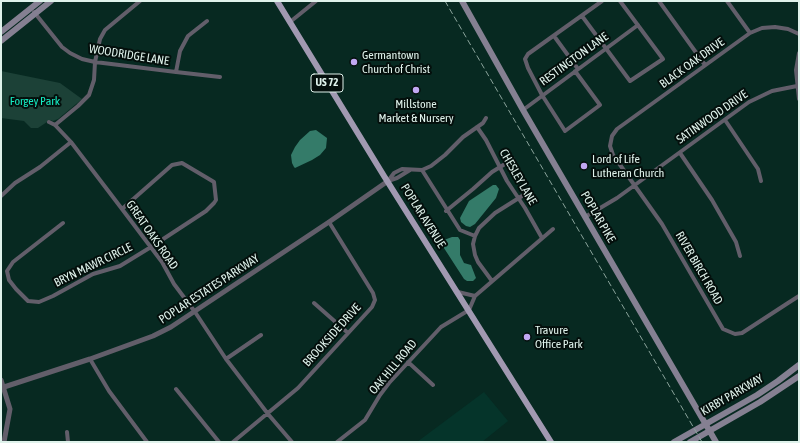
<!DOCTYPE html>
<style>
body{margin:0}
#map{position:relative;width:800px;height:443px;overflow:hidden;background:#072921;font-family:"Asap Condensed",sans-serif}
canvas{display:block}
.frame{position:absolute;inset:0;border:2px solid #dff2eb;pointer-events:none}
</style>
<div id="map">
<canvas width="800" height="443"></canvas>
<div class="frame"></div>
</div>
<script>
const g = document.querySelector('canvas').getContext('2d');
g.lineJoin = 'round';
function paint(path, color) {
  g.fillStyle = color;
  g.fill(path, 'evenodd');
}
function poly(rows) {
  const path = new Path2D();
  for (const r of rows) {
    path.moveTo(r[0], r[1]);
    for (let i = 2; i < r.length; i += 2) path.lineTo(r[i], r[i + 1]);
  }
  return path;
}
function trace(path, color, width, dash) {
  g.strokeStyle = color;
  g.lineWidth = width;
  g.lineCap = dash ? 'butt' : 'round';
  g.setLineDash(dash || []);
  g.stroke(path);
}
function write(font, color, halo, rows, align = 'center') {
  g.font = font + ' "Asap Condensed",sans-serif';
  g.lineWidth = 4;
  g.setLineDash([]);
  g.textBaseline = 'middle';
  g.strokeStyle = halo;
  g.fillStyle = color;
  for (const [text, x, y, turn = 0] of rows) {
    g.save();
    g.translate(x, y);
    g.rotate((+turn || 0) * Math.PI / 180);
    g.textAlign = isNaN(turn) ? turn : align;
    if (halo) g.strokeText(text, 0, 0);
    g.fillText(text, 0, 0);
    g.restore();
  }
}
paint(poly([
 [484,392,508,421,482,442,417,442]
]), '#05342a');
paint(poly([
 [1,71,60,83,82,99,58,119,53,121,50,120,38,128,31,128,24,121,1,118]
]), '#1c4137');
paint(poly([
 [316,130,327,138,326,148,320,155,312,160,295,168,294,167,292,163,291,155,295,147,300,140,310,131],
 [493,185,496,185,499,189,496,198,475,224,470,227,466,226,461,222,460,218,469,201],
 [452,237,458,237,460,240,460,255,464,263,471,265,476,278,473,281,467,281,464,279,442,245,444,240]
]), '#347b69');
trace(poly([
 [659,1,705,65],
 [727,1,750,33],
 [34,12,62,47,70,53,82,59,95,62,176,72,220,77],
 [582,16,630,81,663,59,620,1],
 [290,22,316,1],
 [799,34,788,29,775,27,762,28,750,33,617,129,612,136,610,146,613,155,662,224,723,329,735,334,742,333,788,303,799,296],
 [554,36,578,69],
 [799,53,796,70,799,99],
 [575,71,600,105,565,131,542,95,528,68,525,59,528,54,602,1],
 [176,72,180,51,188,36,207,21],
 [523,110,638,25],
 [725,120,758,169,761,181],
 [49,122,55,125,71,142,122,209,162,262,174,284,195,312,226,359,268,414,292,442],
 [55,125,78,106,89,95,94,80,95,62,100,39,105,30,140,1],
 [477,127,486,140,507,181,525,208,542,238],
 [680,153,712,200,736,242,740,256],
 [422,170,460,230,475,236],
 [388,181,394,173,402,169,422,170,431,166,445,155,463,137,483,123,486,118],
 [388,181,397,178,410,170],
 [1,196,15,183,40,167,71,142],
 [446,211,473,189,492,172,513,159],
 [585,217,617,198,749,102,772,91,797,86],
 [63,223,13,262,7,271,9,280,16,289,28,301,39,302,53,296,93,274,120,266,151,247,206,211,214,203,216,200,214,182,182,163,172,165,122,209],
 [492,281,478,262,475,255,473,244,475,236,479,228,495,213,530,191],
 [458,292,475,296],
 [314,303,348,333],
 [90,359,109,391,147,442],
 [226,359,261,335],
 [408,362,433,385],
 [176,389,219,442],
 [67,432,68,442],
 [233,442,298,388,372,307,375,300,373,293,329,222],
 [337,442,365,420,380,395,389,383,441,327,469,310,475,296,553,229]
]), '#625e6a', 4);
trace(poly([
 [1,380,10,409,4,442],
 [1,388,90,359,153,336,171,327,329,222,388,181]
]), '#625e6a', 5);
trace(poly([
 [462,1,523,110,716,442],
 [1,32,40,1],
 [1,41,51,1],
 [674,442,757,395,778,381,799,365],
 [690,442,760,402,799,376]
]), '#858092', 6);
trace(poly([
 [277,1,384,176,551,442]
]), '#a199b1', 6);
trace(poly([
 [445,1,702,442]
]), '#8ba49c', 1, [6, 3]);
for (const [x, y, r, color] of [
 [354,62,4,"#c1a8f3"],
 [416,90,4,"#c1a8f3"],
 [584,166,4,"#c1a8f3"],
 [527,337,4,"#c1a8f3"]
]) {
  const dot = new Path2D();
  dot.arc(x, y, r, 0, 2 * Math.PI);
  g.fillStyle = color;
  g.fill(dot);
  trace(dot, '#040f0c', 1.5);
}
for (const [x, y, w] of [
 [327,83,32]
]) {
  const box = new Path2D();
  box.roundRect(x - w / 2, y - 9, w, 18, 3);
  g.fillStyle = '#040f0c';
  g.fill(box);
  trace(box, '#dff2eb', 1);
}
write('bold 11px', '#dff2eb', null, [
 ["US 72",327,83]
]);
write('12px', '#dff2eb', '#040f0c', [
 ["WOODRIDGE LANE",129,55,9],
 ["RESTINGTON LANE",574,59,-36],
 ["BLACK OAK DRIVE",692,63,-36],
 ["SATINWOOD DRIVE",712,117,-35],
 ["CHESLEY LANE",518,177,60],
 ["POPLAR AVENUE",423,216,58],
 ["POPLAR PIKE",598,217,60],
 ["GREAT OAKS ROAD",152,235,55],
 ["BRYN MAWR CIRCLE",93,265,-26],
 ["RIVER BIRCH ROAD",699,268,60],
 ["POPLAR ESTATES PARKWAY",209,289,-33],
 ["BROOKSIDE DRIVE",332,335,-48],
 ["OAK HILL ROAD",393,367,-50],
 ["KIRBY PARKWAY",732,395,-30]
]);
write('12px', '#dff2eb', '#040f0c', [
 ["Germantown",362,55],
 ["Church of Christ",362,69],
 ["Millstone",416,104,"center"],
 ["Market & Nursery",416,118,"center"],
 ["Lord of Life",592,159],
 ["Lutheran Church",592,173],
 ["Travure",535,330],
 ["Office Park",535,344]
], 'left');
write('12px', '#16ecc3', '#040f0c', [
 ["Forgey Park",35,101]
]);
</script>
